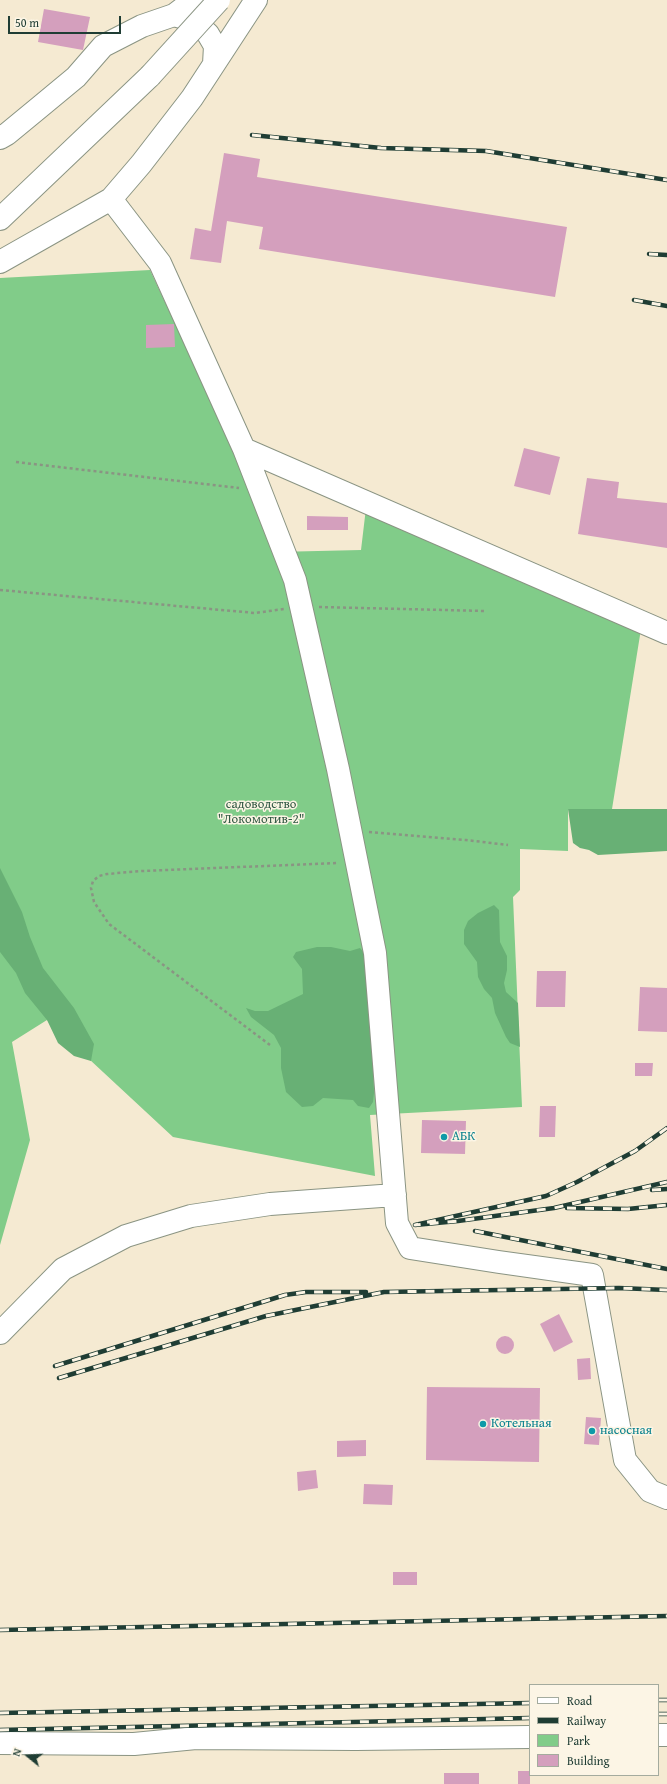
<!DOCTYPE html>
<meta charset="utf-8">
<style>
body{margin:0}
#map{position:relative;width:667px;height:1784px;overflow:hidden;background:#f5ead2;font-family:"Gentium Book Plus",serif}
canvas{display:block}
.legend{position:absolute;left:529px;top:1684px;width:130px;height:92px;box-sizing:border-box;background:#fcf5e5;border:1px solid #a4ab9e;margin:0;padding:5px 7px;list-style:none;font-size:12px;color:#1f3d34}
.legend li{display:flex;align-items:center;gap:8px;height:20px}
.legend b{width:20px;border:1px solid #a4ab9e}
.north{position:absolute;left:8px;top:1736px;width:40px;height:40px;-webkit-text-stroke:3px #fcf5e5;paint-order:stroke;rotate:288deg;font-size:11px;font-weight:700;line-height:16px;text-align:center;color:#1f3d34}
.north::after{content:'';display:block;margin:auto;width:14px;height:18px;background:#1f3d34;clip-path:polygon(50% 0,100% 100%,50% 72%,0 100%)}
.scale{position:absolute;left:8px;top:16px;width:113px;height:18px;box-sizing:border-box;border:2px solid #1f3d34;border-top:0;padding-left:5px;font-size:12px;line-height:14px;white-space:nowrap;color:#1f3d34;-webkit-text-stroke:3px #fcf5e5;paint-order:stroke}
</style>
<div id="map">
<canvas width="667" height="1784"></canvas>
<ul class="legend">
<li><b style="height:5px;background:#fff"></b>Road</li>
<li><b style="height:5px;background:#1f3d34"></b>Railway</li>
<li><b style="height:11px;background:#81cc89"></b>Park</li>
<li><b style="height:11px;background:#d49fbd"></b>Building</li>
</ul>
<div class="north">N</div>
<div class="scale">50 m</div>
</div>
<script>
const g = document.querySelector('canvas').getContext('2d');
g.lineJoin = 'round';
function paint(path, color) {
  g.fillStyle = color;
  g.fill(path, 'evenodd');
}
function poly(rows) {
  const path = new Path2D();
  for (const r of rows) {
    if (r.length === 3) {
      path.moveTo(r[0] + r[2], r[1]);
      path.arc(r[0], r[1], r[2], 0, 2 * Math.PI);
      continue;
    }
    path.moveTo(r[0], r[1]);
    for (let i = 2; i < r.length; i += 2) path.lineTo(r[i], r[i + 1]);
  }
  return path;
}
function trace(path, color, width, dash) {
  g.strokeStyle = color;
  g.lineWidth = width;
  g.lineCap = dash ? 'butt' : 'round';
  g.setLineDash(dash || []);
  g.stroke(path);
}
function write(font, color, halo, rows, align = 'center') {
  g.font = font + ' "Gentium Book Plus",serif';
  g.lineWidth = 3;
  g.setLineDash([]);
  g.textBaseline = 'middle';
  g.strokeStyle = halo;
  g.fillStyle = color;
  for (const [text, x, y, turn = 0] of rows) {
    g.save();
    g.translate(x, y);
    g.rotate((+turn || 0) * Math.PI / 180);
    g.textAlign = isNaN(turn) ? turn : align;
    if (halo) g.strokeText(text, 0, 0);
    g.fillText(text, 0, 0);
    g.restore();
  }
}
paint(poly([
 [150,270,249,482,275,552,361,550,366,508,641,629,612,809,568,809,568,851,520,849,520,890,513,897,522,1107,370,1115,375,1176,173,1137,47,1020,12,1042,30,1140,0,1245,0,278]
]), '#81cc89');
paint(poly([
 [568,809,667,809,667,851,598,855,589,850,580,848,573,843],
 [0,868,22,912,30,937,43,968,74,1008,94,1044,91,1061,74,1056,58,1043,47,1020,25,993,16,973,0,952],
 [494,905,499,910,500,942,507,956,507,970,504,983,506,992,518,1003,520,1047,510,1043,506,1037,495,1013,492,998,484,989,478,977,477,962,464,944,464,930,468,921,478,913],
 [317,947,331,947,350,951,360,948,365,954,370,993,374,1093,373,1102,369,1108,358,1106,353,1100,323,1098,313,1106,302,1107,286,1092,281,1068,281,1048,274,1035,251,1017,246,1008,255,1011,268,1011,303,994,302,969,293,957,296,952]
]), '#68b075');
paint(poly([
 [44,9,90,17,83,50,38,42],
 [224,153,260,159,257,177,567,227,555,297,259,249,263,227,227,221,221,263,190,259,195,228,211,231],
 [174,324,175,347,146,348,146,325],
 [524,448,560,457,550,495,514,486],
 [587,478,619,482,617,498,667,503,667,548,578,534],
 [307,516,348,517,348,530,307,530],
 [537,971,566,971,565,1007,536,1007],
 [640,987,667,988,667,1032,638,1031],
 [635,1063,653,1063,652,1076,635,1076],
 [540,1106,556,1106,555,1137,539,1137],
 [422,1120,466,1121,465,1154,421,1153],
 [559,1314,573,1342,554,1352,540,1324],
 [505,1345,9],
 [590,1358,591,1379,578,1380,577,1359],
 [427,1387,540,1388,539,1462,426,1460],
 [586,1417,601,1418,599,1445,584,1444],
 [366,1440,366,1456,337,1457,337,1441],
 [316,1470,318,1488,298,1491,297,1472],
 [364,1484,393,1485,392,1505,363,1504],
 [393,1572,417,1572,417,1585,393,1585],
 [518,1771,530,1771,530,1784,518,1784],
 [444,1773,479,1773,479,1784,444,1784]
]), '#d49fbd');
const minor = poly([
 [174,15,194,0],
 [0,138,7,134,41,106,76,77,103,46,142,26,174,15,194,21,208,34,215,46,214,64],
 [111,199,141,164,192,98,256,0],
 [0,219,150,76],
 [0,262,111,199,160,263,244,449,295,580,338,769,375,953,397,1223,410,1248,499,1262,592,1275,625,1460,650,1491,667,1498],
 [244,449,667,633],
 [0,1333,63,1269,126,1236,191,1216,270,1204,395,1195],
 [658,1735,667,1735],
 [0,1743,134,1744,196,1738,356,1739,530,1737]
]);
trace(minor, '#8a9483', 24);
trace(poly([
 [16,462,239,488],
 [0,590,255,613,284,609],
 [319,607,486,611],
 [369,832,466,840,508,845],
 [270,1045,109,924,94,902,91,888,93,881,99,876,107,874,142,871,338,863]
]), '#8a9483', 2.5, [3, 3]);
trace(minor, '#fff', 22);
const rail = poly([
 [252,135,381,148,486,151,667,180],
 [649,254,667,255],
 [634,300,667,306],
 [667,1128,635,1151,577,1182,546,1196,415,1225,458,1221,554,1208,667,1182],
 [652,1190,667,1189],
 [567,1208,628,1209,667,1205],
 [475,1231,667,1269],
 [55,1366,285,1295,306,1292,366,1292],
 [59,1378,266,1316,384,1292,619,1288,667,1290],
 [0,1630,667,1616],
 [658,1700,667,1700],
 [0,1713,530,1703],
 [658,1714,667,1714],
 [0,1730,530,1718]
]);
trace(rail, '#1f3d34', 4.5);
trace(rail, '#fcf5e5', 3, [9]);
const minorBridge = poly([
 [150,76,219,0]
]);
trace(minorBridge, '#8a9483', 24, []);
trace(minorBridge, '#fff', 22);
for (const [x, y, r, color] of [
 [444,1137,4,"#0f9aa8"],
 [483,1424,4,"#0f9aa8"],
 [592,1431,4,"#0f9aa8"]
]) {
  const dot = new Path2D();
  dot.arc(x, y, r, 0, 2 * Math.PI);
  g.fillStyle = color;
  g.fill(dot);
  trace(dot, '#fcf5e5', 1.5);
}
write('13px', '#335a45', '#fcf5e5', [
 ["садоводство",261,805],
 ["\"Локомотив-2\"",261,820]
]);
write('13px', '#0d838f', '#fcf5e5', [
 ["АБК",452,1137],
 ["Котельная",491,1424],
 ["насосная",600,1431]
], 'left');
</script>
